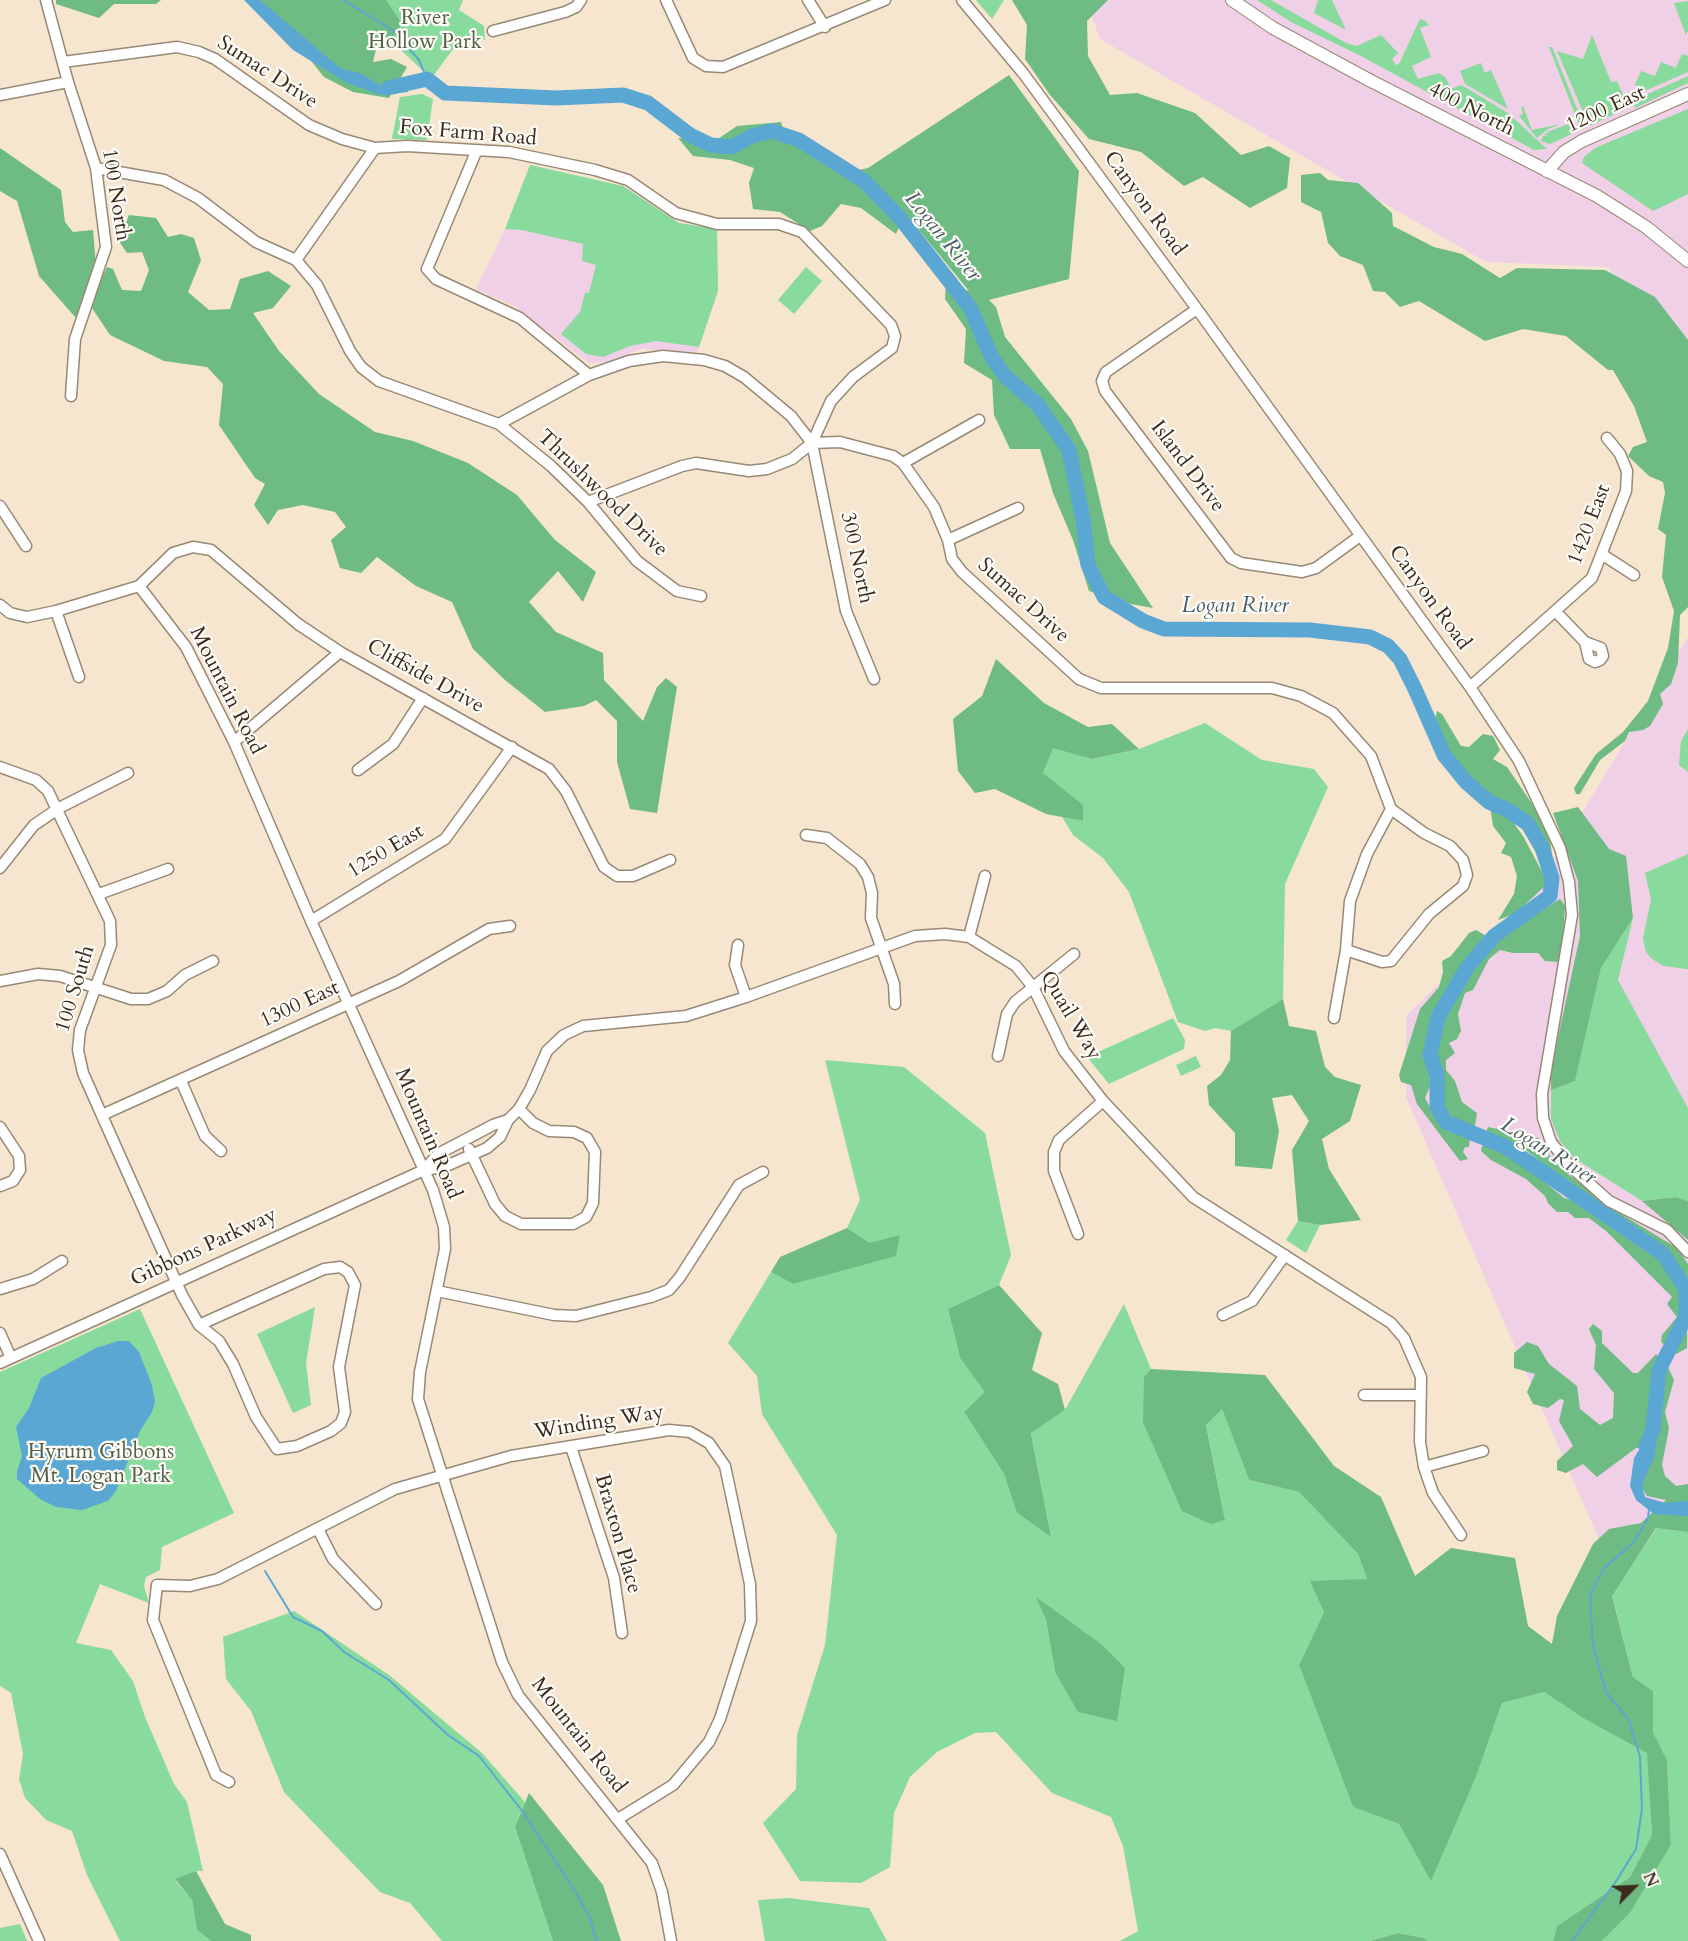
<!DOCTYPE html>
<style>
body{margin:0}
#map{position:relative;width:1688px;height:1941px;overflow:hidden;background:#f6e5cf;font-family:Cardo,serif}
canvas{display:block}
.north{position:absolute;left:1604px;top:1857px;width:60px;height:60px;-webkit-text-stroke:4px #fdfcf7;paint-order:stroke;rotate:66deg;font-size:16px;font-weight:700;line-height:24px;text-align:center;color:#3b2a1e}
.north::after{content:'';display:block;margin:auto;width:21px;height:27px;background:#3b2a1e;clip-path:polygon(50% 0,100% 100%,50% 72%,0 100%)}
</style>
<div id="map">
<canvas width="1688" height="1941"></canvas>
<div class="north">N</div>
</div>
<script>
const g = document.querySelector('canvas').getContext('2d');
g.lineJoin = 'round';
function paint(path, color) {
  g.fillStyle = color;
  g.fill(path, 'evenodd');
}
function poly(rows) {
  const path = new Path2D();
  for (const r of rows) {
    path.moveTo(r[0], r[1]);
    for (let i = 2; i < r.length; i += 2) path.lineTo(r[i], r[i + 1]);
  }
  return path;
}
function trace(path, color, width, dash) {
  g.strokeStyle = color;
  g.lineWidth = width;
  g.lineCap = dash ? 'butt' : 'round';
  g.setLineDash(dash || []);
  g.stroke(path);
}
function write(font, color, halo, rows, align = 'center') {
  g.font = font + ' Cardo,serif';
  g.lineWidth = 4.5;
  g.setLineDash([]);
  g.textBaseline = 'middle';
  g.strokeStyle = halo;
  g.fillStyle = color;
  for (const [text, x, y, turn = 0] of rows) {
    g.save();
    g.translate(x, y);
    g.rotate((+turn || 0) * Math.PI / 180);
    g.textAlign = isNaN(turn) ? turn : align;
    if (halo) g.strokeText(text, 0, 0);
    g.fillText(text, 0, 0);
    g.restore();
  }
}
paint(poly([
 [1086,0,1688,0,1688,359,1608,267,1486,262,1100,39],
 [530,165,623,186,679,223,717,229,718,291,697,352,640,349,611,362,589,363,514,306,476,289,510,219],
 [1688,637,1688,1198,1660,1176,1688,1237,1688,1683,1666,1693,1406,1097,1406,1016,1536,889]
]), '#efd0e6');
paint(poly([
 [348,0,463,0,459,10,484,26,485,40,461,38,434,75,422,70],
 [976,0,1004,0,992,19],
 [1257,0,1271,0,1346,43,1357,46,1381,35,1398,53,1392,59,1396,65,1399,64,1420,19,1424,20,1429,25,1420,28,1431,57,1412,66,1418,79,1439,73,1446,78,1451,89,1461,85,1465,87,1508,113,1547,149,1534,150,1361,56,1291,22],
 [1318,0,1332,0,1346,30,1314,13],
 [1688,1,1688,31,1686,35,1674,3],
 [1592,35,1611,82,1617,81,1625,99,1617,113,1589,126,1557,51,1583,59],
 [1549,47,1552,47,1585,128,1581,130],
 [1682,54,1688,56,1688,72,1647,90,1635,85,1641,71,1655,76,1661,62,1676,68],
 [1481,63,1485,73,1491,70,1508,109,1465,84,1460,71],
 [1688,76,1688,83,1635,108,1632,101],
 [422,94,433,99,427,140,392,139,400,97],
 [1523,106,1532,130,1561,124,1548,129,1537,138,1519,116,1523,114,1521,107],
 [1688,109,1688,194,1653,211,1582,163,1584,157,1595,148],
 [1568,124,1574,133,1550,144,1541,141,1543,136,1549,136,1544,135,1550,131],
 [530,165,623,186,679,223,717,229,718,291,699,347,656,341,630,346,603,357,586,354,561,334,580,312,585,293,589,293,596,265,582,261,583,244,522,230,505,229],
 [806,267,822,281,794,314,778,300],
 [1205,723,1262,760,1314,769,1328,787,1285,884,1283,999,1231,1031,1216,1028,1205,1031,1178,1022,1129,892,1103,858,1073,835,1062,817,1083,821,1043,773,1053,747,1092,759,1139,749],
 [1688,729,1688,772,1679,765,1681,741],
 [1688,854,1688,969,1686,969,1664,966,1652,959,1646,952,1643,939,1651,899,1645,873],
 [1633,918,1618,980,1688,1108,1688,1201,1676,1197,1642,1201,1574,1158,1560,1141,1551,1119,1551,1090,1575,1081,1601,968],
 [1173,1018,1185,1040,1184,1049,1109,1084,1087,1057],
 [1196,1056,1201,1067,1181,1076,1176,1065],
 [825,1060,904,1067,985,1133,1011,1255,999,1285,948,1309,960,1358,986,1392,964,1412,1004,1474,1017,1513,1051,1537,1031,1432,1065,1410,1124,1304,1151,1369,1144,1377,1225,1520,1206,1424,1222,1409,1249,1480,1299,1492,1358,1554,1367,1579,1324,1612,1299,1665,1353,1807,1399,1824,1431,1880,1476,1777,1502,1703,1544,1692,1586,1719,1648,1753,1652,1835,1630,1877,1557,1926,1553,1941,1428,1941,1424,1938,1398,1933,1370,1941,1120,1941,1138,1931,1123,1846,1111,1817,1052,1793,996,1732,975,1733,937,1752,910,1777,894,1813,890,1867,861,1883,800,1881,763,1823,796,1789,797,1735,825,1645,837,1535,762,1414,757,1376,728,1343,771,1272,793,1284,838,1271,870,1243,847,1228,860,1200],
 [1037,1598,1070,1623,1055,1672,1046,1620],
 [1298,1221,1320,1225,1306,1253,1286,1240],
 [315,1307,306,1363,311,1405,293,1413,257,1334],
 [140,1309,234,1513,162,1547,160,1570,146,1577,144,1586,149,1603,100,1584,76,1643,111,1650,133,1681,145,1717,174,1784,187,1802,203,1871,196,1871,175,1880,192,1900,197,1930,211,1941,120,1941,87,1875,72,1831,46,1820,25,1798,19,1779,23,1754,11,1693,0,1686,0,1372],
 [1657,1528,1688,1532,1688,1941,1602,1941,1630,1913,1671,1845,1667,1760,1653,1732,1653,1691,1633,1677,1612,1595],
 [294,1611,389,1675,482,1753,525,1802,515,1827,553,1941,442,1941,410,1903,380,1892,284,1792,251,1711,226,1679,223,1637],
 [789,1898,869,1908,887,1941,765,1941,758,1900],
 [20,1924,27,1941,0,1941,0,1928]
]), '#88db9c');
paint(poly([
 [56,0,161,0,156,4,114,4,99,18,56,4],
 [255,0,386,0,402,24,393,38,379,36,373,62,391,59,407,67,389,98,353,92,324,77,287,31],
 [1012,0,1108,0,1087,21,1088,56,1110,95,1137,93,1195,113,1241,155,1269,146,1290,158,1287,188,1250,208,1203,177,1184,186,1141,152,1089,139,1050,95,1025,59,1027,25],
 [1009,75,1079,171,1069,279,989,300,996,307,1005,337,1071,419,1088,451,1110,543,1153,608,1125,603,1089,591,1073,540,1053,493,1040,449,1010,449,994,415,992,380,964,363,966,329,945,299,946,283,969,291,905,213,896,234,861,208,841,204,822,226,810,231,780,212,753,209,749,183,754,168,730,160,693,156,678,138,715,141,737,126,781,122,786,139,846,173,868,168],
 [0,148,61,190,65,222,73,232,93,230,96,266,76,318,39,276,17,201,0,191],
 [1320,173,1328,180,1358,183,1392,213,1393,226,1434,247,1462,254,1500,278,1517,268,1605,270,1655,297,1688,340,1688,607,1680,615,1678,663,1671,684,1660,694,1663,704,1650,726,1643,730,1629,732,1625,741,1600,760,1580,794,1576,794,1574,788,1596,754,1623,732,1648,701,1668,648,1674,611,1662,577,1666,535,1658,529,1665,493,1663,482,1649,476,1628,456,1633,447,1647,442,1634,406,1613,370,1608,370,1566,336,1523,329,1485,341,1419,301,1400,307,1385,292,1373,291,1363,265,1340,256,1328,243,1321,212,1301,202,1301,175],
 [129,215,156,218,168,237,181,234,194,238,201,260,188,292,209,310,230,309,240,279,268,271,291,286,273,308,253,313,279,351,319,394,375,432,413,441,468,463,517,495,555,540,596,572,583,602,558,571,529,602,556,632,603,653,604,680,643,721,657,687,666,678,677,687,657,813,630,809,617,762,617,721,596,700,584,706,545,712,505,680,473,649,452,602,416,586,377,557,361,573,340,568,331,540,346,527,335,512,303,505,278,510,268,525,254,505,265,484,255,478,219,425,223,384,207,367,164,361,110,335,90,305,107,267,113,269,122,290,141,291,149,270,142,252,127,253,119,241],
 [996,659,1044,703,1088,727,1112,724,1139,749,1092,759,1053,748,1043,773,1083,805,1083,821,1046,814,995,789,975,793,958,771,953,719,982,696],
 [1437,711,1442,714,1461,746,1469,747,1483,734,1493,736,1500,750,1493,759,1507,767,1537,811,1550,838,1552,855,1550,858,1526,815,1513,816,1511,819,1523,836,1547,881,1545,886,1515,914,1498,920,1514,894,1517,876,1511,857,1501,853,1506,843,1493,826,1490,806,1496,801,1478,786,1450,755,1434,723],
 [1578,807,1609,849,1626,856,1633,918,1601,968,1575,1081,1551,1090,1551,1070,1580,936,1578,881,1553,813],
 [1560,899,1565,906,1562,958,1558,962,1545,961,1538,953,1513,953,1500,950,1489,959,1473,990,1465,993,1458,1014,1461,1031,1457,1039,1449,1043,1455,1053,1446,1060,1446,1070,1455,1081,1462,1102,1477,1113,1475,1126,1471,1128,1462,1124,1446,1112,1439,1101,1438,1066,1435,1062,1429,1066,1430,1086,1425,1098,1438,1121,1451,1132,1470,1139,1469,1147,1465,1147,1463,1152,1468,1159,1460,1161,1417,1104,1411,1085,1401,1082,1399,1075,1420,1009,1439,987,1443,972,1442,961,1451,956,1469,933,1476,930,1485,935,1476,952],
 [1283,999,1289,1026,1316,1031,1325,1067,1335,1077,1361,1085,1350,1121,1322,1139,1329,1169,1361,1220,1320,1225,1298,1221,1292,1150,1309,1121,1292,1095,1272,1098,1279,1131,1272,1169,1235,1166,1235,1133,1209,1105,1207,1086,1221,1075,1230,1060,1231,1031],
 [1488,1127,1539,1138,1550,1156,1568,1174,1616,1211,1677,1248,1688,1264,1687,1348,1676,1354,1661,1342,1662,1335,1677,1317,1667,1304,1672,1297,1606,1231,1589,1218,1575,1218,1568,1212,1557,1212,1548,1203,1545,1196,1526,1179,1491,1160,1481,1151,1482,1146,1486,1143,1503,1148,1564,1198,1582,1203,1616,1228,1631,1235,1632,1229,1584,1197,1521,1146,1490,1135,1486,1132],
 [1676,1197,1688,1201,1688,1240,1642,1201],
 [847,1228,870,1243,900,1235,896,1256,793,1284,771,1272,780,1257],
 [999,1285,1042,1333,1032,1370,1058,1384,1065,1410,1031,1433,1051,1537,1017,1513,1004,1474,964,1412,985,1392,960,1358,948,1309],
 [1593,1324,1602,1331,1602,1343,1633,1373,1638,1373,1656,1354,1668,1367,1674,1380,1665,1412,1669,1428,1662,1465,1665,1476,1676,1486,1688,1484,1688,1532,1656,1528,1612,1596,1633,1677,1653,1691,1653,1732,1667,1760,1671,1845,1630,1913,1602,1941,1553,1941,1557,1926,1630,1877,1652,1835,1647,1753,1585,1719,1544,1692,1502,1703,1476,1777,1431,1881,1399,1824,1353,1807,1299,1665,1324,1612,1310,1581,1367,1579,1358,1554,1299,1492,1249,1480,1222,1409,1206,1425,1225,1520,1211,1524,1182,1511,1143,1422,1144,1377,1151,1369,1265,1375,1334,1466,1381,1497,1415,1576,1451,1548,1515,1558,1528,1626,1552,1644,1557,1616,1593,1544,1609,1529,1641,1523,1666,1500,1647,1496,1640,1485,1650,1446,1636,1448,1597,1477,1583,1464,1566,1473,1557,1470,1557,1461,1573,1446,1559,1421,1564,1400,1560,1399,1548,1408,1533,1404,1527,1392,1535,1374,1514,1368,1514,1353,1527,1342,1538,1346,1549,1364,1577,1386,1580,1409,1600,1425,1613,1418,1614,1393,1594,1369,1596,1345,1589,1329],
 [1036,1597,1101,1644,1125,1668,1117,1721,1078,1712,1055,1672,1046,1620],
 [529,1793,603,1885,621,1941,553,1941,515,1827],
 [196,1871,225,1924,251,1935,251,1941,211,1941,197,1930,192,1900,175,1879],
 [1398,1933,1424,1938,1428,1941,1370,1941]
]), '#6ebb84');
paint(poly([
 [244,0,260,0,340,68,362,74,379,85,410,77,408,92,381,95,347,83,293,50],
 [118,1341,129,1341,139,1352,152,1385,155,1402,152,1412,140,1431,116,1491,108,1501,82,1510,56,1507,40,1499,17,1479,17,1472,22,1456,16,1427,29,1408,41,1378,96,1348],
 [1660,1416,1655,1455,1642,1485,1645,1497,1665,1503,1688,1501,1688,1516,1654,1514,1636,1500,1630,1486,1634,1458]
]), '#5ba7d3');
trace(poly([
 [343,0,394,31,419,60,427,79],
 [265,1571,293,1617,322,1631,344,1652,389,1680,448,1735,479,1756,523,1812,578,1896,590,1918,596,1941],
 [1572,1941,1615,1883,1636,1849,1642,1809,1640,1757,1629,1720,1606,1692,1593,1646,1590,1595,1604,1568,1633,1543,1648,1518,1649,1509]
]), '#5ba7d3', 2);
trace(poly([
 [388,88,427,79,445,93,556,98,623,95,648,103,690,135,711,145,732,147,752,136,772,131,799,140,864,181,900,218,971,309,991,356,1005,376,1038,405,1069,450,1083,519,1088,565,1104,597,1143,621,1164,629,1310,630,1370,637,1388,646,1400,659,1415,689,1444,755,1466,782,1489,802,1508,810,1528,824,1542,848,1552,878,1550,896,1494,936,1467,968,1438,1017,1430,1055,1437,1075,1437,1107,1446,1122,1506,1147,1663,1254,1686,1289,1686,1316,1659,1370,1653,1429,1646,1447]
]), '#5ba7d3', 15);
const minor = poly([
 [46,0,68,82,96,168,106,247,75,339,71,396],
 [666,0,693,58,706,66,723,67,885,0],
 [808,0,825,27],
 [962,0,1023,73,1197,309,1470,687,1519,761,1560,848,1569,882,1572,915,1542,1094,1543,1118,1551,1142,1570,1166,1609,1201,1667,1230,1688,1252],
 [493,31,565,12,576,7,581,0],
 [63,62,177,47,199,52,215,59,309,125,342,139,375,148,407,146,509,152,595,170,628,180,676,213,717,224,779,224,802,232,891,325,895,336,892,348,853,377,831,401,812,443,792,459,767,469,749,471,696,463,682,466,588,502],
 [0,95,68,82],
 [476,152,427,269,436,279,520,318,589,375],
 [96,168,164,180,198,198,256,242,296,260,317,285,350,351,361,367,379,381,499,424,551,466,588,502,637,561,677,591,701,596],
 [296,260,375,148],
 [1197,309,1106,372,1102,381,1105,391,1231,558,1241,563,1302,572,1316,568,1360,536],
 [499,424,589,375,629,361,663,356,704,360,725,366,744,377,791,416,812,443,846,611,874,679],
 [812,443,840,442,893,456,903,463,934,507,948,540,952,559,962,572,1079,679,1101,688,1272,688,1301,696,1333,713,1371,756,1391,809,1367,854,1350,901,1346,950,1334,1018],
 [903,463,979,420],
 [0,506,26,546],
 [948,540,1018,508],
 [1603,555,1634,575],
 [139,586,186,647,234,742,311,921,433,1190,444,1227,445,1249,420,1372,418,1399,502,1662,518,1695,652,1863,662,1892,671,1941],
 [0,605,10,613,27,617,56,611,139,586,173,553,193,547,211,550,298,624,340,652,549,769,566,791,604,867,617,876,633,876,670,860],
 [56,611,79,677],
 [1556,612,1585,642],
 [1585,642,1601,648,1603,656,1600,660,1595,662,1589,659,1585,642],
 [1470,687,1592,578,1626,491,1627,471,1620,454,1607,438],
 [234,742,340,652],
 [0,767,36,780,48,791,110,921,111,945,80,1030,78,1050,83,1073,182,1295,199,1325,219,1341,233,1364,256,1417,277,1449,297,1446,331,1431,341,1423,345,1412,339,1367,355,1285,348,1272,340,1267,324,1269,199,1325],
 [358,770,393,744,423,698],
 [806,835,827,838,860,864,868,877,872,893,871,918,894,984,895,1004],
 [0,868,34,825,59,808,128,773],
 [99,894,168,869],
 [311,921,445,839,512,747],
 [969,937,985,876],
 [738,945,735,965,746,997],
 [1346,950,1382,962,1391,961,1429,914,1463,886,1467,875,1463,860,1450,846,1424,833,1391,809],
 [0,981,38,974,60,976,131,999,148,999,167,991,185,975,213,961],
 [998,1056,1007,1014,1015,1002,1074,954],
 [181,1081,205,1136,221,1151],
 [102,1115,399,981,489,929,510,926],
 [508,1120,493,1125,438,1154,424,1170,444,1167,487,1148,500,1137,508,1120,519,1109,530,1090,547,1051,564,1035,583,1026,686,1016,746,997,915,936,945,934,969,937,1016,966,1033,987,1064,1051,1103,1101,1193,1197,1391,1323,1404,1338,1421,1377,1420,1442,1424,1467,1433,1493,1461,1535],
 [0,1127,19,1156,20,1170,13,1181,0,1186],
 [469,1149,495,1204,505,1216,521,1224,573,1224,586,1217,593,1203,595,1152,587,1138,574,1132,549,1131,533,1123,519,1109],
 [1078,1234,1054,1171,1054,1152,1059,1140,1103,1101],
 [0,1289,33,1279,62,1261],
 [437,1291,554,1315,576,1316,651,1297,669,1290,680,1277,739,1185,763,1172],
 [1223,1315,1252,1301,1285,1255],
 [0,1333,11,1358],
 [0,1363,424,1170],
 [1364,1395,1421,1395],
 [571,1447,614,1578,622,1633],
 [1424,1467,1483,1451],
 [318,1529,333,1559,376,1604],
 [229,1782,216,1775,153,1620,157,1585,190,1586,218,1579,395,1489,511,1456,669,1430,690,1432,709,1443,725,1466,750,1584,751,1621,720,1719,709,1742,673,1785,618,1819],
 [0,1854,39,1941]
]);
const major = poly([
 [1232,0,1273,28,1371,81,1597,196,1646,227,1688,261],
 [1547,171,1564,152,1582,141,1688,94]
]);
trace(minor, '#988876', 13);
trace(major, '#988876', 14);
trace(minor, '#fff', 10);
trace(major, '#fff', 12);
write('21px', '#525f44', '#fdfcf7', [
 ["River",425,19],
 ["Hollow Park",425,43],
 ["Hyrum Gibbons",101,1453],
 ["Mt. Logan Park",101,1477]
]);
write('21px', '#3b2a1e', '#fdfcf7', [
 ["Sumac Drive",267,73,33],
 ["400 North",1471,110,27],
 ["1200 East",1606,110,-25],
 ["Fox Farm Road",468,134,5],
 ["100 North",115,195,81],
 ["Canyon Road",1144,204,54],
 ["Island Drive",1187,467,53],
 ["Thrushwood Drive",602,494,44],
 ["1420 East",1590,525,-69],
 ["300 North",856,558,78],
 ["Canyon Road",1429,598,54],
 ["Sumac Drive",1023,601,42],
 ["Cliffside Drive",425,677,29],
 ["Mountain Road",226,691,63],
 ["1250 East",386,852,-31],
 ["100 South",76,989,-73],
 ["1300 East",300,1005,-25],
 ["Quail Way",1070,1016,59],
 ["Mountain Road",427,1134,67],
 ["Gibbons Parkway",204,1248,-25],
 ["Winding Way",599,1423,-9],
 ["Braxton Place",617,1534,74],
 ["Mountain Road",578,1736,52]
]);
write('italic 22px', '#485c66', '#fdfcf7', [
 ["Logan River",942,237,51],
 ["Logan River",1235,607],
 ["Logan River",1548,1152,32]
]);
</script>
